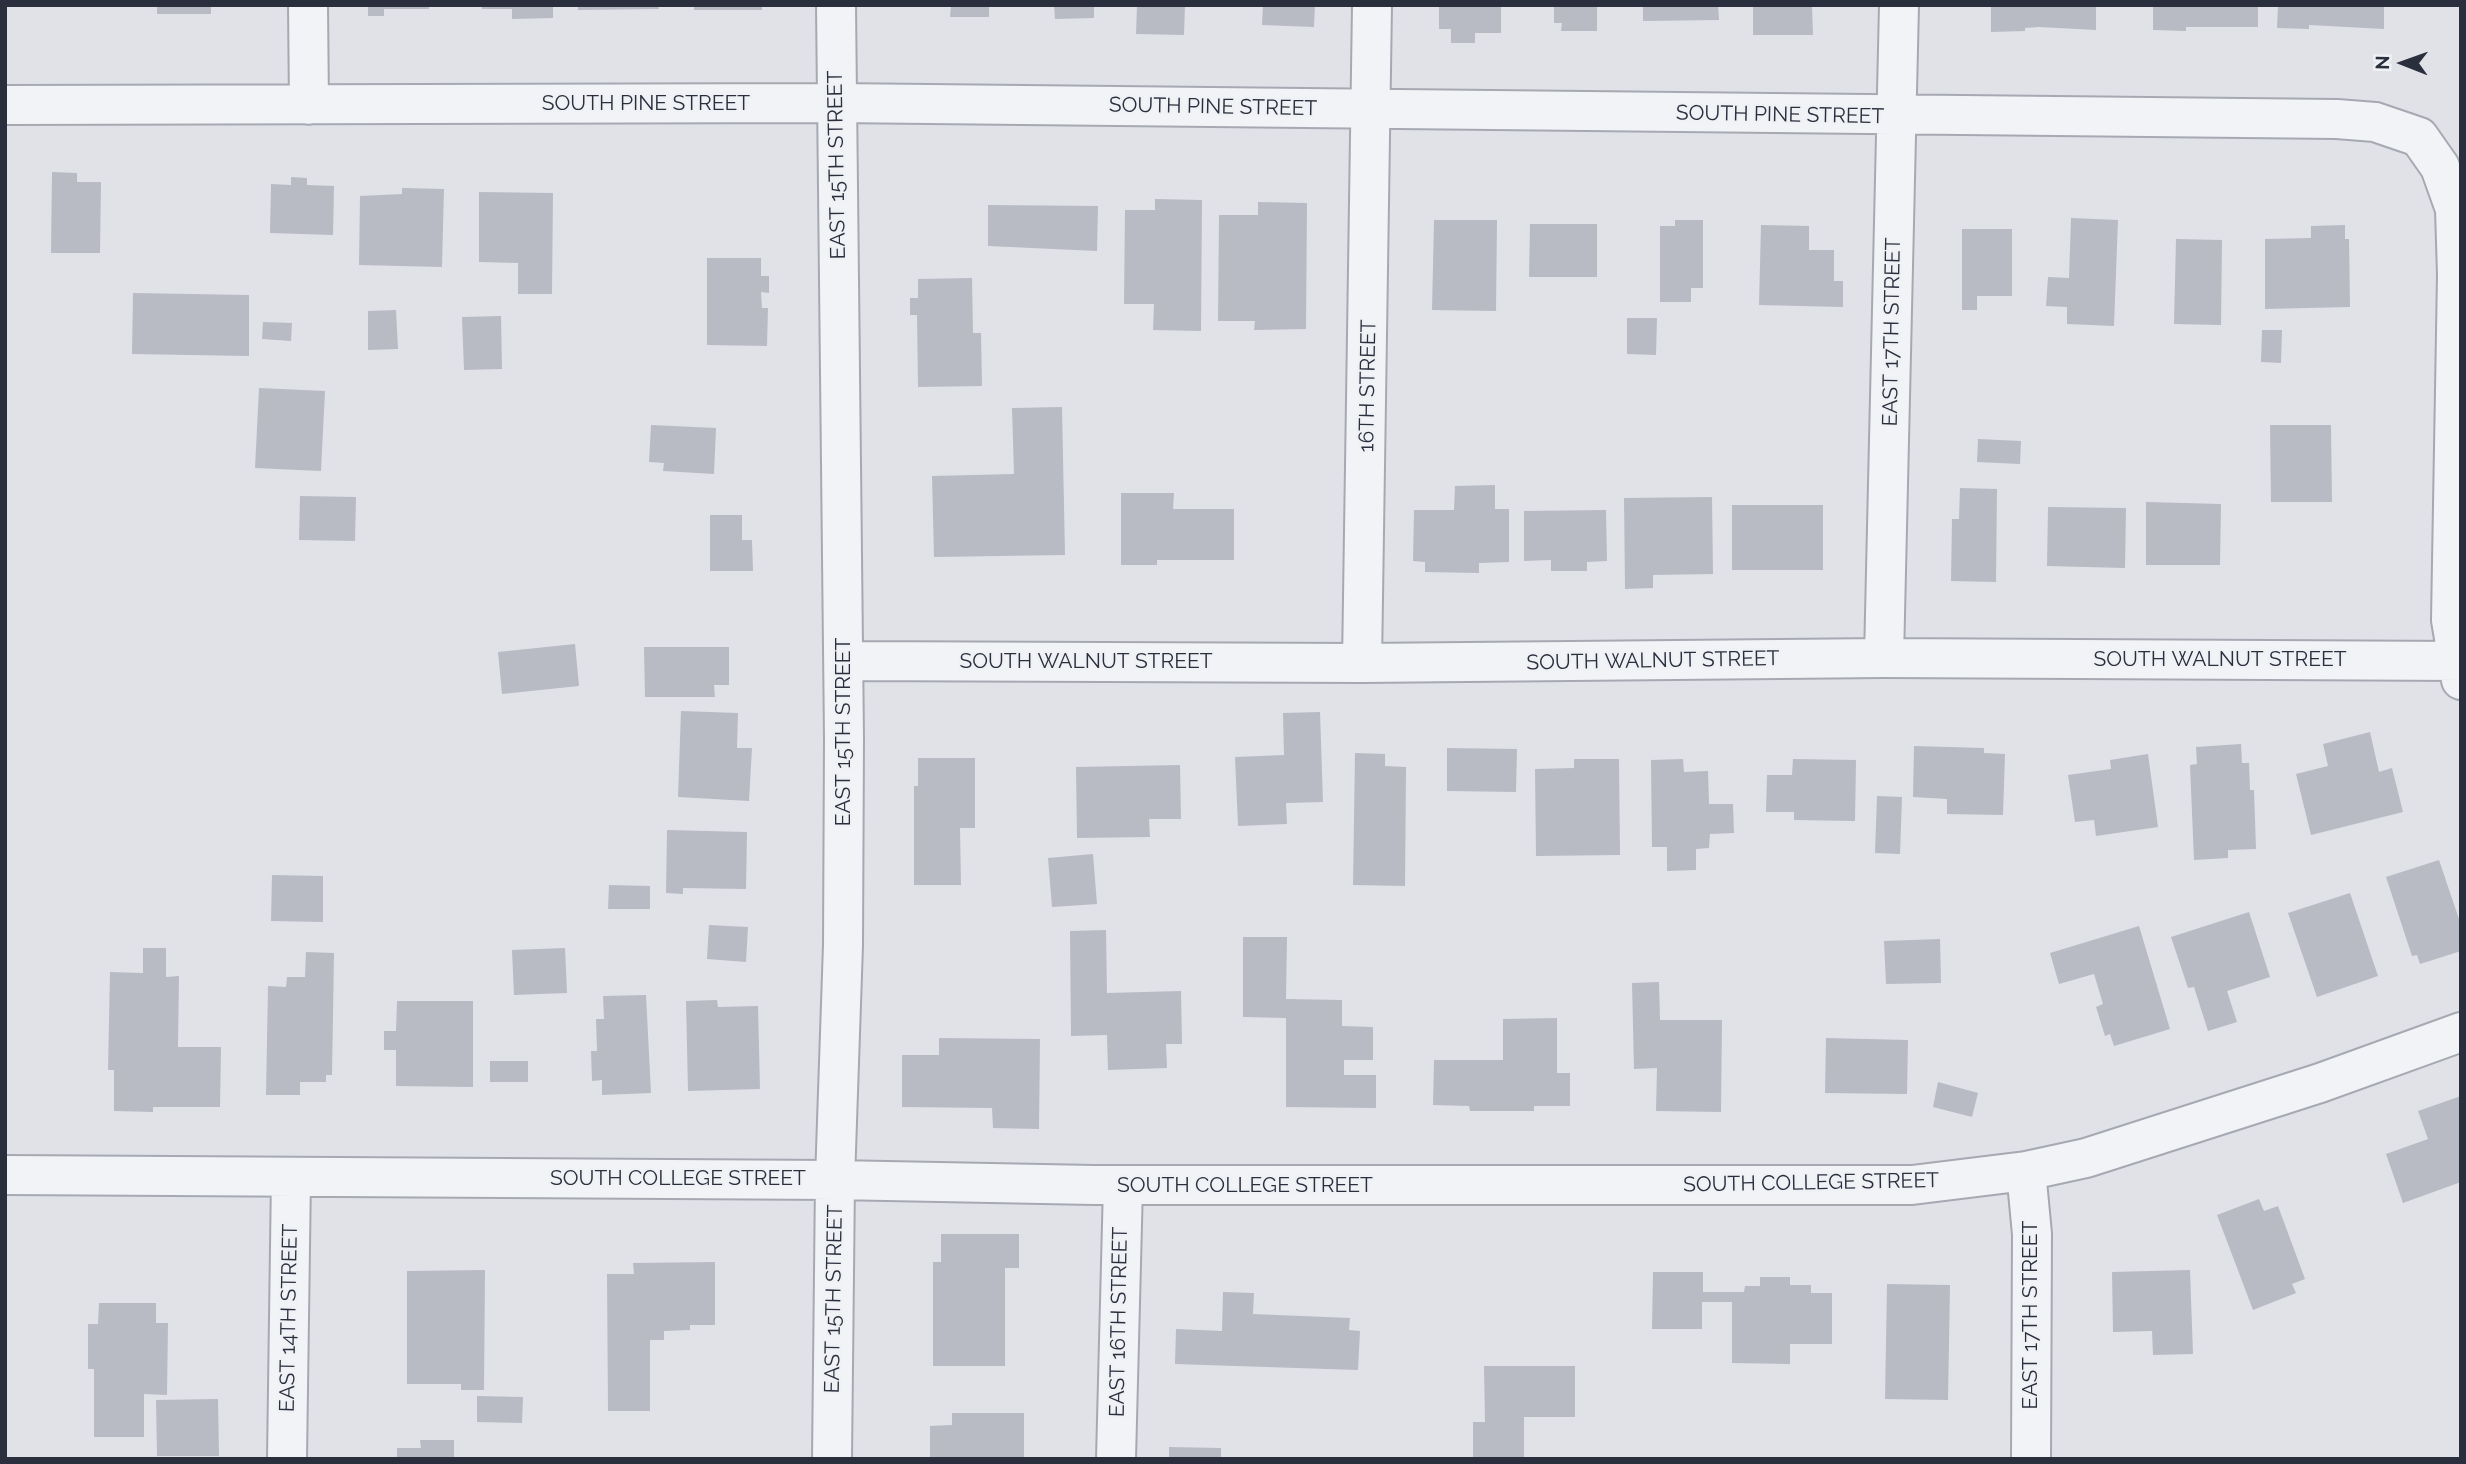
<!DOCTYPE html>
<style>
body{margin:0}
#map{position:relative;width:2466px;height:1464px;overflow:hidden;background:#e0e2e8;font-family:Raleway,sans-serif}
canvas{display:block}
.frame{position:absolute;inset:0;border:7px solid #2a2f3e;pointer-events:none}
.north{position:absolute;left:2368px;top:28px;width:70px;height:70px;-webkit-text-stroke:5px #eff1f5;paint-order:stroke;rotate:271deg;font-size:19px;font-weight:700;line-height:28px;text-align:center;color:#2a2f3e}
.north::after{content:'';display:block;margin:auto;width:24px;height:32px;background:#2a2f3e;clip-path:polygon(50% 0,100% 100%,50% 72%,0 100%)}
</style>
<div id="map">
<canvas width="2466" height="1464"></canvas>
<div class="frame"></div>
<div class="north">N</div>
</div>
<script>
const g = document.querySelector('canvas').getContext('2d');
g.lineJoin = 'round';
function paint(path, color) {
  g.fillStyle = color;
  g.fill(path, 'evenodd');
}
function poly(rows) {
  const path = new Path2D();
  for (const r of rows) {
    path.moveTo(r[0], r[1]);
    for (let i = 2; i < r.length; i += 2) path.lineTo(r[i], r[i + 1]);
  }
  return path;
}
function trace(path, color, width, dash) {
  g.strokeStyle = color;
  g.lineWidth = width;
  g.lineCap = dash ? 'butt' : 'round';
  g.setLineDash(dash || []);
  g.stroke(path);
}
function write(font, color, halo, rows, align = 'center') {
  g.font = font + ' Raleway,sans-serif';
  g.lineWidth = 5;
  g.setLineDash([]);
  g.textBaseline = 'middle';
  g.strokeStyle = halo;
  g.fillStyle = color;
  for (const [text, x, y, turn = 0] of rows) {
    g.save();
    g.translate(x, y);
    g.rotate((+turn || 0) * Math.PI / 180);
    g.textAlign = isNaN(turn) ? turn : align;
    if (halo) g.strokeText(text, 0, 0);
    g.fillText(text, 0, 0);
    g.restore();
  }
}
paint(poly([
 [157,5,211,5,211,14,157,14],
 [368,5,429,5,429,9,384,9,384,16,368,16],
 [482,5,553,5,553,18,512,19,512,9,482,9],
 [578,5,658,5,659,9,578,10],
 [694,5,762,5,762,10,694,10],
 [951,5,989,5,989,17,950,17],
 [1054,5,1094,5,1094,18,1055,19],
 [1137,5,1185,5,1184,35,1136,34],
 [1263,5,1315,5,1314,27,1262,25],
 [1439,5,1501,5,1501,33,1475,33,1475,43,1451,43,1451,29,1439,29],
 [1554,5,1597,5,1597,31,1561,31,1562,23,1554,23],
 [1643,5,1718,5,1719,20,1643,21],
 [1753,5,1812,5,1813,35,1753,35],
 [1991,5,2096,5,2096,30,2039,27,2025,28,2025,31,1991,32],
 [2153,5,2258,5,2258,27,2186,27,2186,31,2153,30],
 [2278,5,2384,5,2384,29,2309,25,2309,29,2277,28],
 [52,172,77,173,77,182,101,182,100,253,51,253],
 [291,177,307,178,307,185,334,186,333,235,270,233,271,184,291,185],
 [402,188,444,189,442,267,359,265,360,196,402,194],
 [479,192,553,193,552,294,518,294,518,263,479,262],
 [1155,199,1202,200,1201,331,1153,330,1154,304,1124,304,1125,210,1155,210],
 [1258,202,1307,203,1306,329,1254,330,1255,321,1218,321,1219,215,1258,215],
 [988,205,1098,206,1097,251,988,246],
 [2071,218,2118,220,2114,326,2067,324,2067,307,2046,306,2048,277,2069,278],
 [1434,220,1497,220,1496,311,1432,310],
 [1675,220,1703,220,1703,288,1691,288,1691,302,1660,302,1660,226,1675,226],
 [1530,224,1597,224,1597,277,1529,277],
 [1761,225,1809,226,1809,250,1834,250,1834,281,1843,281,1843,307,1759,305],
 [2345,225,2345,239,2349,239,2350,307,2265,309,2265,239,2311,238,2311,226],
 [1962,229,2012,229,2012,296,1977,296,1977,310,1962,310],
 [2176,239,2222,240,2221,325,2174,324],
 [707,258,761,258,761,276,769,276,769,293,761,292,762,308,768,308,767,346,707,345],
 [972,278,973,333,981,333,982,386,918,387,917,315,910,315,910,298,918,298,918,279],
 [133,293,249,295,249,356,132,354],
 [396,310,398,349,368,350,368,311],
 [501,316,502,369,464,370,462,317],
 [1627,318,1657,318,1656,355,1627,354],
 [263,322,292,323,291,341,262,339],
 [2262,330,2282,330,2281,363,2261,362],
 [259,388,325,391,321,471,255,468],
 [1062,407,1065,555,934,557,932,476,1014,474,1012,408],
 [651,425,716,428,714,474,663,471,664,463,649,462],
 [2270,425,2331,425,2332,502,2271,502],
 [1978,439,2021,441,2020,464,1977,462],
 [1495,485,1495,509,1509,509,1509,562,1479,563,1479,573,1425,572,1425,562,1413,561,1414,510,1454,510,1455,486],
 [1960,488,1997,489,1996,582,1951,581,1952,519,1959,519],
 [1121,493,1174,493,1173,509,1234,509,1234,560,1157,560,1157,565,1121,565],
 [300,496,356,497,355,541,299,540],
 [1712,497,1713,574,1653,575,1653,588,1625,589,1624,498],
 [2146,502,2221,504,2220,565,2146,565],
 [1732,505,1823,505,1823,570,1732,570],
 [2048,507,2126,508,2125,568,2047,566],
 [1606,510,1607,561,1587,562,1587,571,1551,571,1551,560,1524,561,1524,511],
 [710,515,742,515,742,540,752,540,753,571,710,571],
 [575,644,579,686,502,694,498,652],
 [644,647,729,647,729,685,714,685,715,697,645,697],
 [681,711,738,713,737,748,752,748,749,801,678,797],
 [1320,712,1323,802,1286,803,1287,824,1238,826,1235,757,1284,755,1283,713],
 [2370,732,2379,772,2392,768,2403,812,2311,835,2296,774,2328,766,2323,744],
 [2241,744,2242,763,2249,763,2250,790,2254,790,2256,849,2228,850,2228,858,2194,860,2190,765,2197,764,2196,747],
 [1914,746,1984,748,1984,753,2005,754,2003,815,1947,814,1947,799,1913,797],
 [1447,748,1517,749,1516,792,1447,791],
 [1355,753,1385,754,1385,766,1406,767,1405,886,1353,885],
 [2148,754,2158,827,2096,836,2094,820,2075,822,2068,775,2111,769,2110,760],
 [918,758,975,758,975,828,960,828,961,885,914,885,914,786,918,786],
 [1574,759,1619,759,1620,855,1536,856,1535,769,1574,768],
 [1683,759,1684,772,1708,771,1709,804,1733,804,1734,833,1710,834,1709,848,1696,849,1696,870,1667,871,1667,847,1652,847,1651,760],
 [1793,759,1856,760,1855,821,1794,820,1794,812,1766,812,1767,775,1792,775],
 [1180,765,1181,819,1149,819,1150,837,1077,838,1076,767],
 [1877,796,1902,797,1900,854,1875,853],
 [667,830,747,832,746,889,683,888,683,894,666,893],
 [1093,854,1097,904,1052,907,1048,858],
 [2439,860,2461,925,2461,951,2420,964,2417,955,2412,956,2386,877],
 [272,875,323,876,323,922,271,921],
 [609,885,650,886,650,909,608,909],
 [2350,893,2378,976,2317,997,2288,913],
 [2249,912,2270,977,2227,991,2237,1022,2208,1031,2194,987,2188,988,2171,937],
 [709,925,748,927,746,962,707,959],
 [2139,926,2170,1029,2114,1046,2110,1034,2105,1036,2096,1007,2103,1004,2094,974,2059,984,2050,953],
 [1106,930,1107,993,1181,991,1182,1044,1166,1044,1167,1068,1108,1070,1107,1035,1071,1036,1070,931],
 [1243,937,1287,937,1286,999,1342,1000,1342,1026,1373,1027,1373,1060,1344,1060,1344,1075,1376,1075,1376,1108,1286,1107,1286,1018,1243,1017],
 [1940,939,1941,983,1886,984,1884,941],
 [143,948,166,948,166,977,179,976,178,1047,221,1047,220,1107,153,1107,153,1112,114,1111,114,1070,108,1070,110,972,143,973],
 [565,948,567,993,514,995,512,950],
 [306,952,334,953,332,1075,326,1075,326,1082,300,1082,300,1095,266,1095,268,986,286,987,287,977,305,977],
 [1659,982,1660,1020,1722,1020,1721,1112,1656,1111,1657,1068,1634,1069,1632,983],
 [646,995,651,1093,602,1095,602,1080,592,1081,591,1051,597,1051,596,1019,604,1019,603,996],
 [717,1000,718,1007,758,1006,760,1089,688,1091,686,1001],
 [397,1001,473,1001,473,1087,396,1086,396,1050,384,1050,384,1031,396,1031],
 [1557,1018,1557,1073,1570,1073,1570,1106,1534,1106,1534,1111,1470,1111,1469,1106,1433,1105,1434,1060,1503,1060,1503,1019],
 [939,1038,1040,1039,1039,1129,993,1128,992,1108,902,1107,902,1055,939,1055],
 [1826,1038,1908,1040,1907,1094,1825,1093],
 [490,1061,528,1061,528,1082,490,1082],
 [1938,1082,1978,1093,1972,1117,1933,1107],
 [2461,1096,2461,1182,2403,1203,2386,1154,2428,1139,2418,1111],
 [2259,1199,2264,1211,2278,1206,2305,1279,2292,1284,2296,1293,2253,1310,2217,1215],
 [941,1234,1019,1234,1019,1268,1005,1268,1005,1366,933,1366,933,1262,941,1262],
 [715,1262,715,1325,690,1325,690,1330,664,1331,664,1340,650,1340,650,1411,608,1411,607,1274,634,1274,633,1263],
 [485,1270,484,1390,461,1390,461,1384,407,1384,407,1271],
 [2190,1270,2193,1354,2153,1355,2152,1331,2113,1332,2112,1272],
 [1653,1272,1703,1272,1703,1292,1744,1292,1745,1286,1760,1286,1760,1277,1790,1277,1790,1285,1811,1285,1811,1293,1832,1293,1832,1344,1790,1344,1790,1364,1732,1363,1732,1302,1702,1302,1702,1329,1652,1329],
 [1887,1284,1950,1285,1948,1400,1885,1399],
 [1223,1292,1254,1293,1253,1314,1350,1318,1349,1330,1360,1331,1358,1370,1175,1364,1176,1329,1222,1331],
 [99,1303,156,1303,156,1323,168,1323,167,1395,144,1394,144,1437,94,1437,94,1369,88,1369,88,1324,98,1324],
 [1484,1366,1575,1366,1575,1417,1524,1417,1524,1459,1473,1459,1473,1422,1485,1422],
 [477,1396,523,1397,522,1423,477,1422],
 [218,1399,219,1456,157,1456,156,1400],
 [952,1413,1024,1413,1024,1459,930,1459,930,1426,952,1425],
 [420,1440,454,1440,454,1459,397,1459,397,1448,421,1448],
 [1169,1447,1221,1448,1221,1459,1169,1459]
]), '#b8bbc4');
const minor = poly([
 [308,5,309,105],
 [5,105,835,103,2337,119,2375,122,2419,137,2440,167,2455,209,2457,275,2451,620,2461,680],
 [1884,658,1899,5],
 [844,661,1362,663,1884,658,2461,661],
 [1362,663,1372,5],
 [2026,1171,2032,1234,2031,1459],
 [5,1175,835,1180,1094,1185,1912,1185,2026,1171,2086,1158,2320,1083,2461,1032],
 [287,1459,291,1177],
 [832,1459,835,1180,843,945,844,739,836,5],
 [1116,1459,1123,1185]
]);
trace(minor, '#a6a9b2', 42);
trace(minor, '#f2f3f6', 38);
write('21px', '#2a2f3e', '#eff1f5', [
 ["SOUTH PINE STREET",646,104],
 ["SOUTH PINE STREET",1213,107,1],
 ["SOUTH PINE STREET",1780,115,1],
 ["EAST 15TH STREET",837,165,-91],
 ["EAST 17TH STREET",1892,332,-89],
 ["16TH STREET",1368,386,-89],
 ["SOUTH WALNUT STREET",2220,660],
 ["SOUTH WALNUT STREET",1653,661,-1],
 ["SOUTH WALNUT STREET",1086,662],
 ["EAST 15TH STREET",844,732,-90],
 ["SOUTH COLLEGE STREET",678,1179],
 ["SOUTH COLLEGE STREET",1811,1183,-1],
 ["SOUTH COLLEGE STREET",1245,1186],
 ["EAST 15TH STREET",834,1299,-89],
 ["EAST 17TH STREET",2031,1315,-90],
 ["EAST 14TH STREET",289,1318,-89],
 ["EAST 16TH STREET",1119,1322,-89]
]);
</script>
